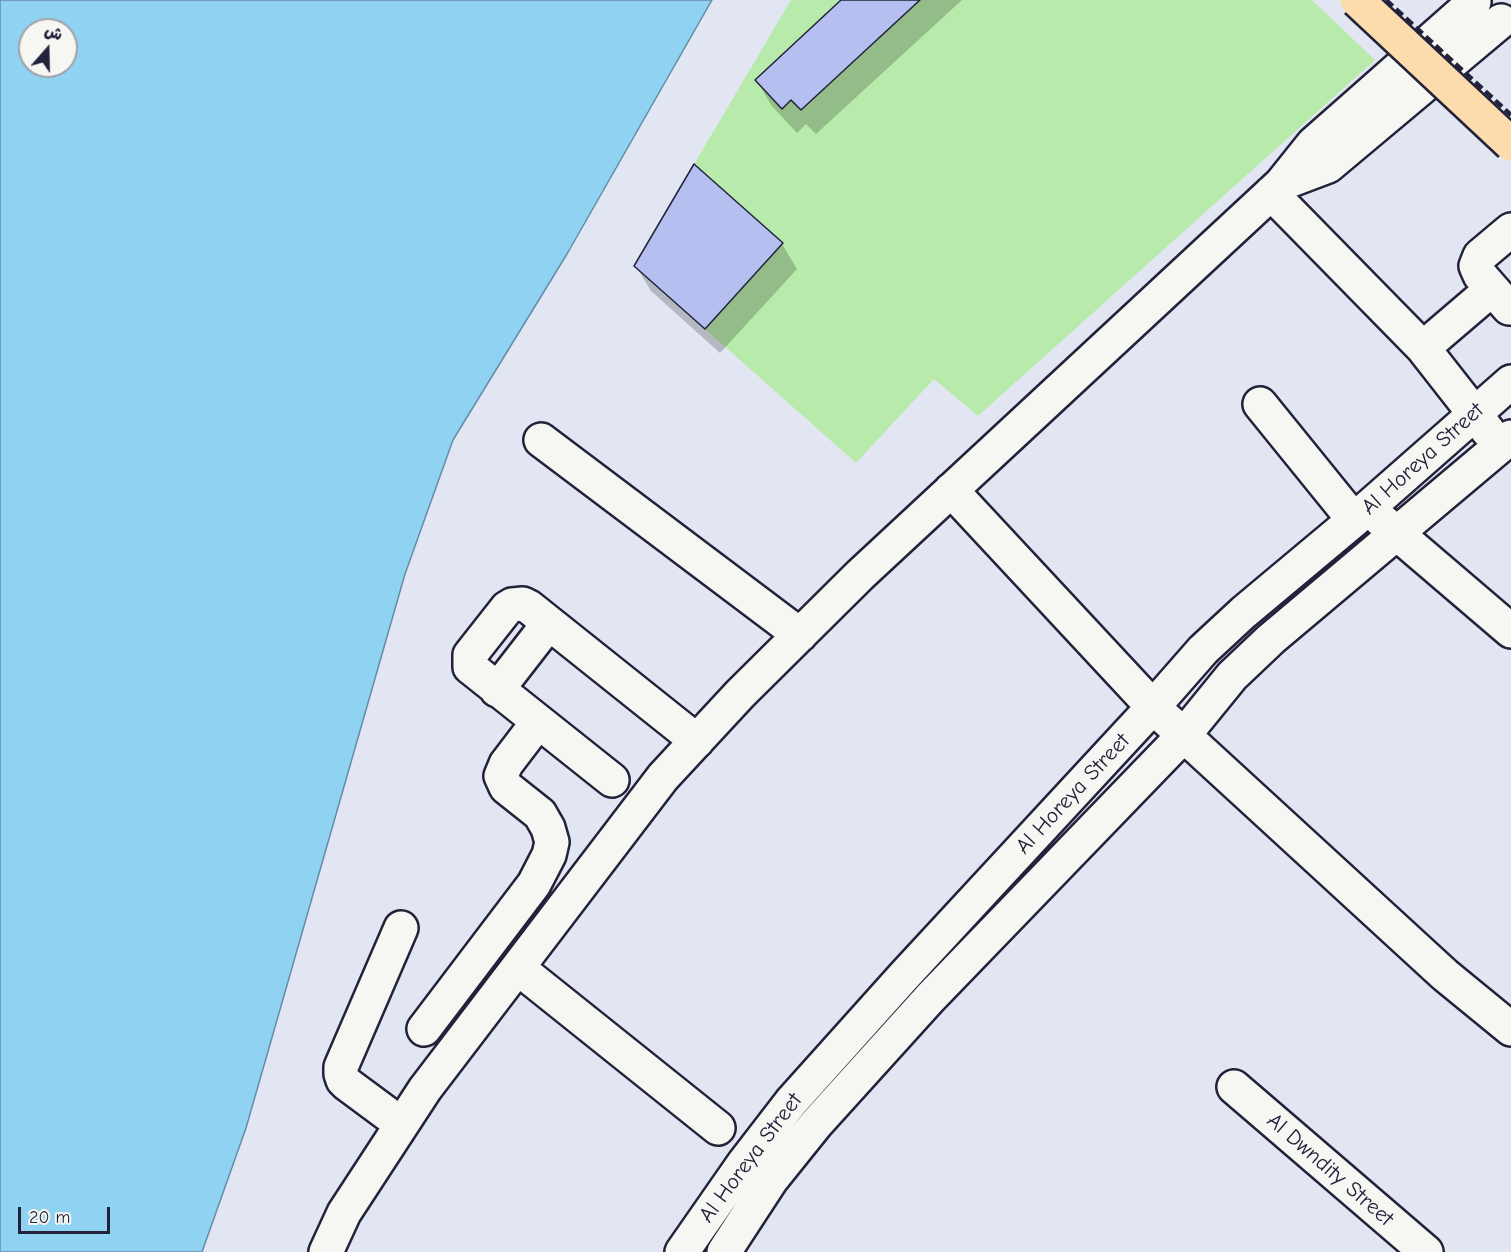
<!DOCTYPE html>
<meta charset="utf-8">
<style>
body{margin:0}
#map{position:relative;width:1511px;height:1252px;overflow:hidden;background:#e2e6f2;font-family:"Comic Neue","Playpen Sans Arabic",sans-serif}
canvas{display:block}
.north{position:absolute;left:18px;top:18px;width:60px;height:60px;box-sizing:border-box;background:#f6f6f2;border:2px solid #a1a1a9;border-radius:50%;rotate:20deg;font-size:16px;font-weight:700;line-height:24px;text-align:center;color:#22223b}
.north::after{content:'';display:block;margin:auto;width:21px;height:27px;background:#22223b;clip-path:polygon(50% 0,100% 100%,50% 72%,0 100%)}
.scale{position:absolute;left:18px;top:1207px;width:92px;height:27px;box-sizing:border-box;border:3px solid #22223b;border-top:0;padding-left:8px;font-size:18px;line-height:21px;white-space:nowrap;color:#22223b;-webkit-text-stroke:4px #f6f6f2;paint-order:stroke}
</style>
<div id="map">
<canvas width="1511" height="1252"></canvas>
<div class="north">ش</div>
<div class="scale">20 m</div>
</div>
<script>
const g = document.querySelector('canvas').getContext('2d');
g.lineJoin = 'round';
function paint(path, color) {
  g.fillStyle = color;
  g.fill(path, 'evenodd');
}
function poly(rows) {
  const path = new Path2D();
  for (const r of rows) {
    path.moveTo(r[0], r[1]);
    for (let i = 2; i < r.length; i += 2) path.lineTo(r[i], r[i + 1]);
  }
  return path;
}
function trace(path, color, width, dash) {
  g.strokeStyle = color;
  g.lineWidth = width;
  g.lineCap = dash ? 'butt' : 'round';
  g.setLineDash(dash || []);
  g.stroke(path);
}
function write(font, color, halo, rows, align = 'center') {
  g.font = font + ' "Comic Neue",sans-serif';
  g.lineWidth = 4.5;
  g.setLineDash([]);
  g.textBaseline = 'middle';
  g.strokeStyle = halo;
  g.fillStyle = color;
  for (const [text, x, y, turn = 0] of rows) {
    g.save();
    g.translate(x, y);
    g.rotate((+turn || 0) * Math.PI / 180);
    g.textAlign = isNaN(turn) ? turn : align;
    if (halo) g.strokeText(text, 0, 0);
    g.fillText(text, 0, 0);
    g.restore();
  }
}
paint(poly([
 [791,0,1312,0,1375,60,978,416,934,379,856,463,634,266]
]), '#b8ebab');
const water = poly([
 [0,0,712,0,567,254,453,440,405,574,246,1128,202,1252,0,1252,0,0],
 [30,30,66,30,66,66,30,66,30,30]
]);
paint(water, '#90d2f2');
trace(water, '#648ca9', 1.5);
paint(poly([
 [843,0,962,0,816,134,806,124,797,133,771,105,757,80],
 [782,244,797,269,720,353,651,291,636,266]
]), '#0003');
const building = poly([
 [841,0,920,0,801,110,791,100,782,109,755,80,841,0],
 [694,164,783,243,705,329,634,266,694,164]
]);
paint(building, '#b5c0f1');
trace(building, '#22223b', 1.5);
const minor = poly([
 [1283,183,1328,166,1501,21],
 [1271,193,1423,348,1488,431],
 [1509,308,1480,275,1476,266,1480,256,1511,230],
 [1423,348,1492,289],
 [1260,404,1354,520],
 [541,440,800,635],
 [951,490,1153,707,1445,975,1511,1029],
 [1380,519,1511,631],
 [497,690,549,623],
 [612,780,470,667,470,655,507,608,512,605,523,604,529,607,697,741],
 [401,928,341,1067,341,1074,343,1080,347,1084,401,1124],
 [518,968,718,1128],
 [424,1029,534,884,549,855,552,842,548,828,540,814,506,787,501,776,506,764,538,722],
 [1234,1087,1426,1252],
 [326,1252,344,1213,425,1089,663,777,740,694,860,575,1281,184,1313,144,1474,2],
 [682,1252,744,1163,791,1102,904,976,1153,707,1203,650,1244,612,1354,520,1511,382],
 [724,1252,771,1180,816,1124,930,998,1184,735,1232,676,1271,639,1511,437]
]);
trace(minor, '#22223b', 38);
trace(minor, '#f6f6f2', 33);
trace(poly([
 [1386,0,1511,115]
]), '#22223b', 4.5, [9, 4.5]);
const majorBridge = poly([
 [1357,0,1511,144]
]);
trace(majorBridge, '#22223b', 38, []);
trace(majorBridge, '#fcdcac', 33);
write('22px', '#22223b', '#f6f6f2', [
 ["Al Horeya Street",1423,459,-42],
 ["Al Horeya Street",1073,794,-47],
 ["Al Horeya Street",751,1158,-53],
 ["Al Dwndity Street",1330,1170,41]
]);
</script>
